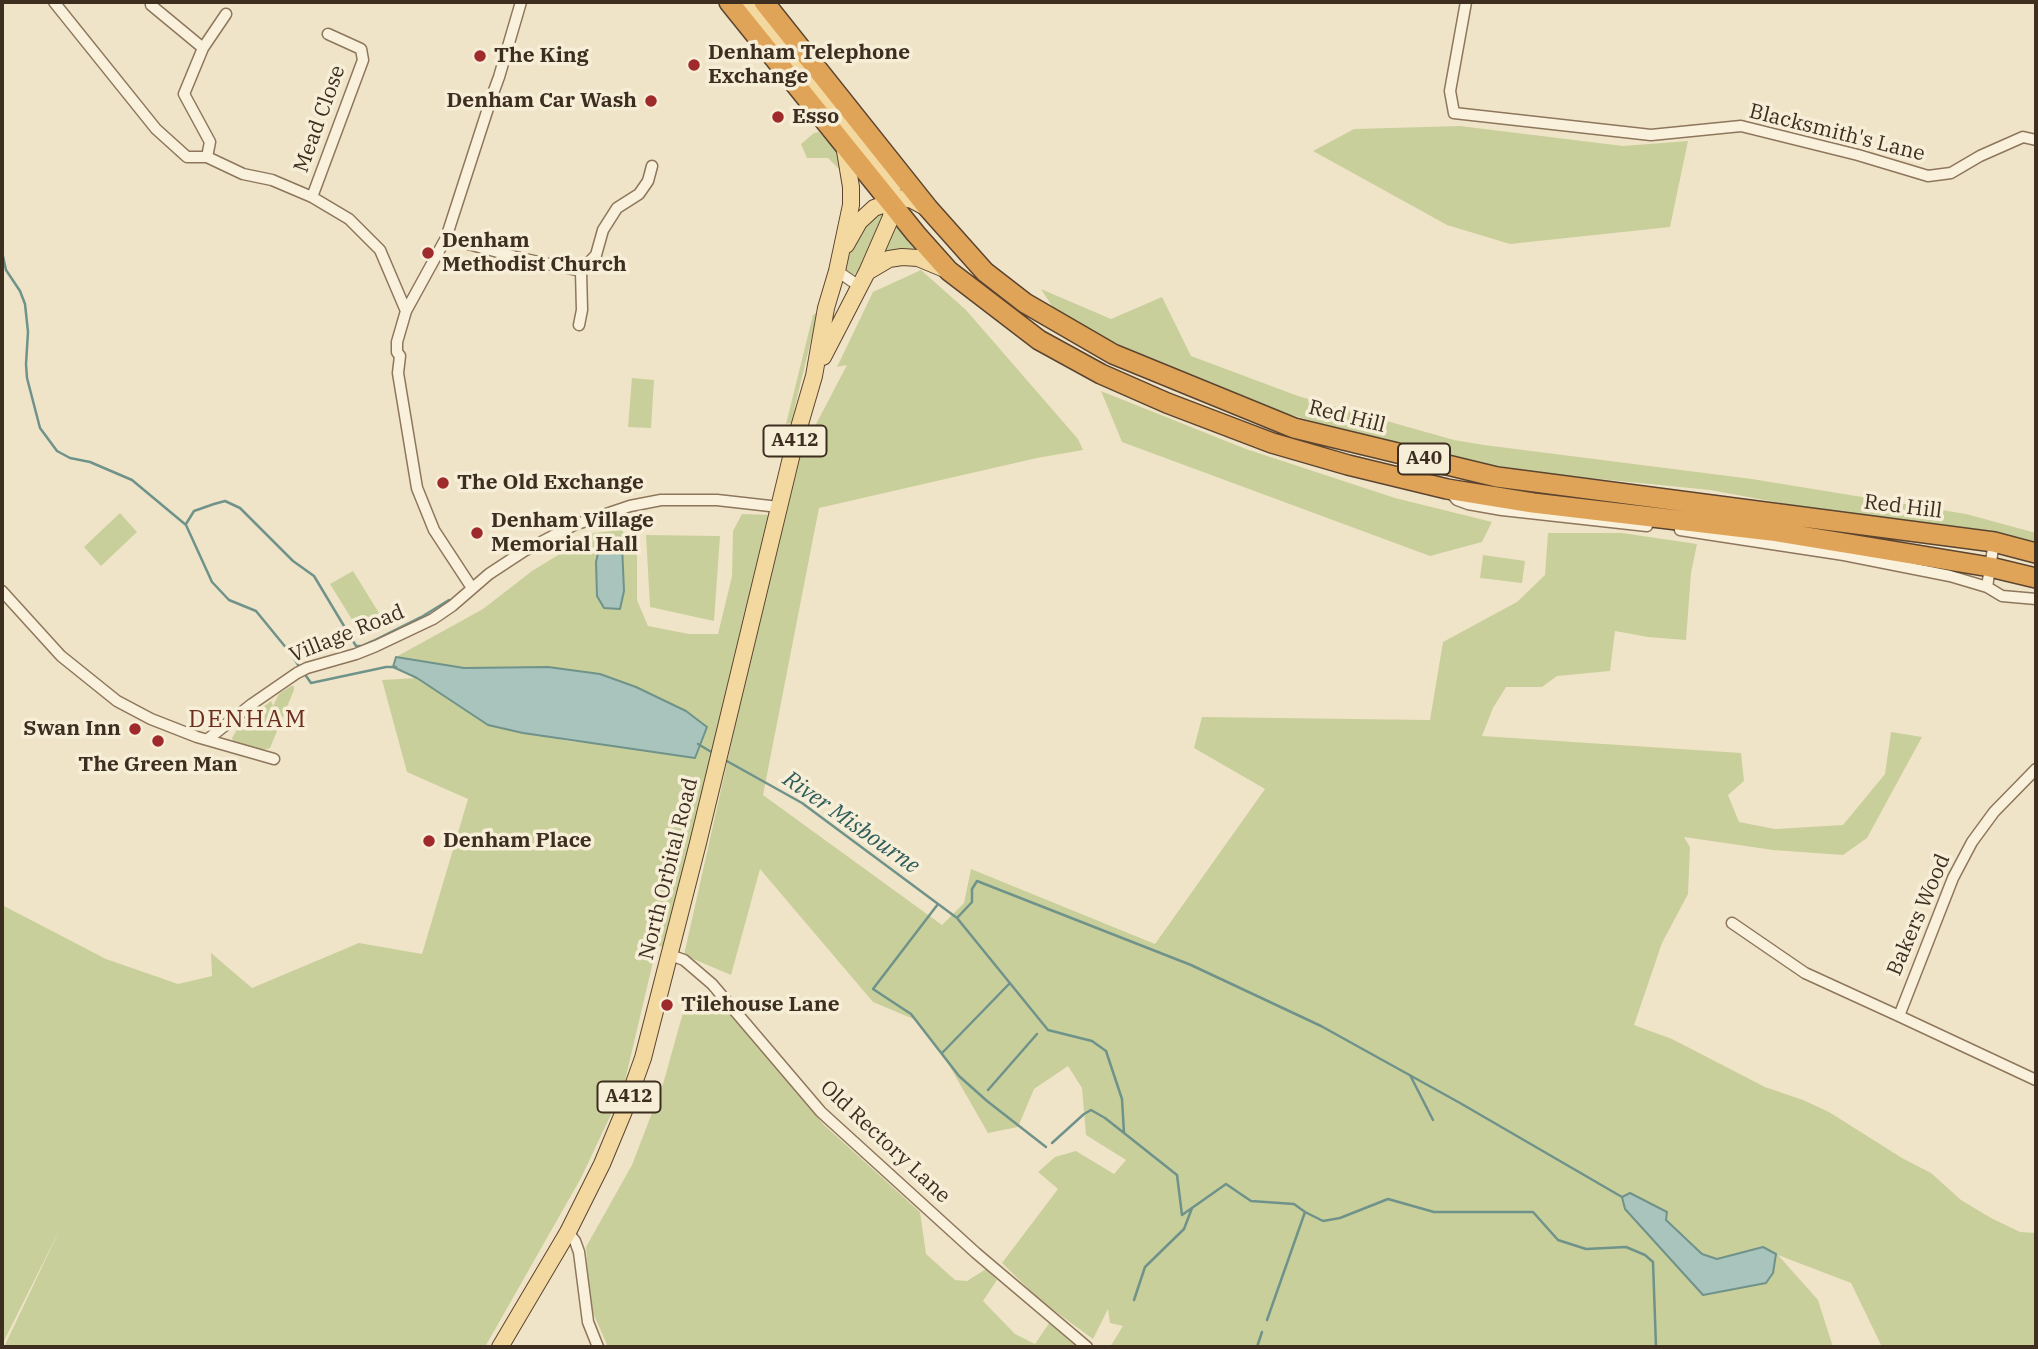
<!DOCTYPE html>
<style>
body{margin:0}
#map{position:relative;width:2038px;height:1349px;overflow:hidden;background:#f0e4c8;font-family:"IBM Plex Serif",serif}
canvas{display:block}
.frame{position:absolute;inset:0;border:4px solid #3d2e20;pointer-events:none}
</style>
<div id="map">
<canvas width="2038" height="1349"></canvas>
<div class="frame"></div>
</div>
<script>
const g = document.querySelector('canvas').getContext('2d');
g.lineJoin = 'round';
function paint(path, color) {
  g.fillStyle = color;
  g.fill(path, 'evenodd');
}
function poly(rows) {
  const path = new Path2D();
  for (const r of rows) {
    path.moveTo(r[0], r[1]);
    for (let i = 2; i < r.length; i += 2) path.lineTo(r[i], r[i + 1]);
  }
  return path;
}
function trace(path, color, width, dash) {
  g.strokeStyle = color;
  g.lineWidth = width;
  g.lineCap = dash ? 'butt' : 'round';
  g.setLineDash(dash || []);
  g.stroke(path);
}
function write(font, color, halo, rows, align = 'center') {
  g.font = font + ' "IBM Plex Serif",serif';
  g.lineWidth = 7;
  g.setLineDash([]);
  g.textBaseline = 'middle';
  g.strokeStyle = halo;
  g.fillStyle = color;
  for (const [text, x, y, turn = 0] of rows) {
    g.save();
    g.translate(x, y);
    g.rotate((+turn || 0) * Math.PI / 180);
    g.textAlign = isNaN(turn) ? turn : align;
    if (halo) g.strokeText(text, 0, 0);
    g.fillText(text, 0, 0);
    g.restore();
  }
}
paint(poly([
 [1460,126,1623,146,1688,141,1670,227,1510,244,1447,225,1313,151,1354,129],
 [819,132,837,152,842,162,842,172,828,158,807,158,801,144,814,133],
 [886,208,881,226,861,267,853,276,845,269,851,249,865,223],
 [898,221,928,256,877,262],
 [921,270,966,310,1078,439,1083,450,1037,458,819,508,763,795,942,925,964,903,971,869,1155,944,1265,789,1194,748,1202,717,1430,720,1443,642,1517,602,1545,575,1548,533,1622,533,1697,544,1691,573,1686,640,1648,637,1615,631,1610,671,1557,676,1542,687,1506,687,1493,708,1482,736,1741,753,1744,781,1728,795,1739,822,1775,829,1843,825,1885,774,1891,732,1922,737,1867,838,1843,855,1773,850,1684,837,1690,847,1688,894,1662,943,1634,1025,1672,1039,1765,1087,1803,1100,1829,1112,1902,1158,1931,1173,1961,1200,1991,1218,2020,1232,2036,1233,2036,1347,1882,1347,1851,1283,1778,1255,1818,1300,1833,1347,1110,1347,1123,1326,1110,1323,1108,1309,1093,1339,1041,1301,1002,1263,1058,1189,1038,1172,1055,1157,1076,1151,1114,1174,1126,1160,1086,1135,1082,1088,1068,1066,1034,1089,1018,1127,988,1133,942,1053,916,1020,873,1002,760,869,731,975,684,955,793,468,847,365,837,367,873,292],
 [1041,289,1111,319,1162,297,1191,356,1298,396,1454,440,1484,445,1752,479,1966,514,2036,533,2036,550,1710,490,1539,473,1419,452,1264,407,1146,357,1059,317],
 [818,311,791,423,786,424,813,315],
 [632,378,654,380,651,428,628,427],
 [1101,391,1246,449,1395,498,1492,522,1482,542,1430,556,1122,442],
 [777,496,671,950,657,945,623,1089,581,1178,485,1347,4,1347,60,1229,2,1345,2,905,106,959,178,984,212,976,211,953,252,988,359,943,422,954,468,799,407,772,382,680,417,678,488,725,568,741,631,747,695,758,707,727,600,674,548,667,464,668,396,657,483,609,532,571,594,533,622,530,637,556,637,600,648,626,689,634,718,634,732,576,733,531,742,514,768,515],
 [120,513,137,532,101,566,84,547],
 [646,535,720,536,714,621,650,607],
 [1483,555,1525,561,1522,583,1480,578],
 [353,571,379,613,356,626,330,584],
 [291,686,294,686,294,690,270,748,260,751,233,741,232,738,239,726,271,701,273,706,279,694],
 [707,994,734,1017,824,1125,920,1212,926,1254,955,1280,967,1281,986,1269,997,1280,983,1301,1015,1334,1035,1344,1050,1322,1079,1347,608,1347,590,1306,586,1247,632,1165,663,1084,688,995]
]), '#c9cf9b');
const water = poly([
 [617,542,622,545,624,591,620,609,604,608,597,596,596,562,599,549,617,542],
 [396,657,464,668,548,667,600,674,636,687,686,711,707,727,695,758,523,733,488,725,417,678,393,667,396,657],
 [1630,1193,1667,1212,1666,1220,1702,1254,1717,1259,1763,1247,1776,1254,1773,1273,1766,1283,1703,1295,1625,1209,1622,1197,1630,1193]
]);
paint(water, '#a9c4bc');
trace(water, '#6f938a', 2);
trace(poly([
 [2,252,6,270,20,291,25,304,28,332,26,364,27,378,40,428,57,451,70,458,90,462,132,480,186,525,212,582,229,600,256,611,292,655,300,668],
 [186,524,194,511,214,504,225,501,240,508,293,561,314,576,356,646,362,646,373,641,423,616,449,600],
 [304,673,311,683,386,667,396,667],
 [698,744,713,753],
 [725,760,802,803,957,918,1048,1030,1092,1041,1106,1051,1122,1099,1124,1133,1177,1175,1182,1215,1226,1184,1251,1201,1294,1204,1305,1212,1323,1221,1340,1218,1388,1199,1434,1212,1533,1212,1558,1240,1586,1249,1626,1247,1645,1255,1653,1262,1656,1347],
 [938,904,873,989,911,1014,959,1076,987,1101,1046,1147],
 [957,918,972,902,972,889,977,881,1191,965,1321,1026,1460,1103,1622,1197],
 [942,1053,1010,983],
 [1410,1075,1433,1120],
 [988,1090,1037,1034],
 [1052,1143,1084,1114,1091,1110,1105,1118,1124,1133],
 [1134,1300,1145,1267,1184,1229,1192,1208],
 [1267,1320,1305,1212],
 [1257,1347,1262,1332]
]), '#6f938a', 2.5);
const street = poly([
 [54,2,156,129,187,157,207,157,243,174,272,180,312,197,349,219,380,250,406,311],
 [1466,2,1450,91,1454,113,1651,135,1741,126,1858,155,1928,176,1951,173,1980,156,2023,137,2036,140],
 [151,5,203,48],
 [207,157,210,142,184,94,203,48,226,14],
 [312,197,363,60,361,49,328,34],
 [446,238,520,258,581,271,596,255,603,230,617,208,639,194,648,181,652,166],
 [837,271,859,286],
 [579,325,582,310,581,271],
 [1451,493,1457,500,1468,504,1502,510,1647,526],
 [1680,530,1844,555,1950,576,1987,587],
 [1994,542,1987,587,2002,596,2036,599],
 [472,588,434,530,417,488,398,373,400,356,397,352,397,342,406,311,446,238,492,96,499,77,521,2],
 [2,591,61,656,117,701,151,719,197,737,274,759],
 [208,739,252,704,297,673,307,668,356,654,376,646,433,619,452,606,489,574,524,551,574,525,630,506,661,500,717,500,779,507],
 [2036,769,1994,812,1972,842,1953,878,1899,1016,2036,1080],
 [1732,923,1805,973,1899,1016],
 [670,955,684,960,712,984,821,1112,976,1253,1087,1347],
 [568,1232,575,1241,579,1252,588,1322,598,1347]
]);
const primary = poly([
 [750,2,761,18,893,183,891,217,867,272,823,357],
 [846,245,859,222,874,208,903,198,912,200,927,208],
 [867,272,889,259,902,257,918,258,947,270],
 [500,1347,568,1232,602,1164,624,1111,643,1058,698,843,795,441,814,376,826,308,837,271,851,205,851,187,844,145]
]);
const highway = poly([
 [729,2,916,234,949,271,1039,340,1101,374,1167,403,1272,443,1348,465,1447,489,1533,503,1771,531,1990,567,2036,578],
 [764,2,928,208,985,272,1025,303,1113,354,1294,428,1497,477,1994,542,2036,553]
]);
trace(street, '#8d765c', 13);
trace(primary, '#5b4430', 18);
trace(highway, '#5b4430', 22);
trace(street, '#faf1dc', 10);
trace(primary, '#f3d9a0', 16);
trace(highway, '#e0a458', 19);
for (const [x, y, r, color] of [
 [480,56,7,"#9e2a2b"],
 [694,65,7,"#9e2a2b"],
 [651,101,7,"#9e2a2b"],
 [778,117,7,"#9e2a2b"],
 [428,253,7,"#9e2a2b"],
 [443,483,7,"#9e2a2b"],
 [477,533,7,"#9e2a2b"],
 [135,729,7,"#9e2a2b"],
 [158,741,7,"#9e2a2b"],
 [429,841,7,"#9e2a2b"],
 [667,1005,7,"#9e2a2b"]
]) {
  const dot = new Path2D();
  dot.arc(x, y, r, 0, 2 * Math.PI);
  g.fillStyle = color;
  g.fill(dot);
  trace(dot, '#f7eed8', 2.5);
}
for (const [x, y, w] of [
 [795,441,63],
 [1424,459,52],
 [629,1097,63]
]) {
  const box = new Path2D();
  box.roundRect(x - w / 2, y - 15.5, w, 31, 5);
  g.fillStyle = '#f7eed8';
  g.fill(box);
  trace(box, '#3d2e20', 2);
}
write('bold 19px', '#3d2e20', null, [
 ["A412",795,441],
 ["A40",1424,459],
 ["A412",629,1097]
]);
write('bold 21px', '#3d2e20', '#f7eed8', [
 ["Denham Telephone",708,53],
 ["Exchange",708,77],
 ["The King",494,56],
 ["Denham Car Wash",637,101,"right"],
 ["Esso",792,117],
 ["Denham",442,241],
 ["Methodist Church",442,265],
 ["The Old Exchange",457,483],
 ["Denham Village",491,521],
 ["Memorial Hall",491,545],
 ["Swan Inn",121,729,"right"],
 ["The Green Man",158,765,"center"],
 ["Denham Place",443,841],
 ["Tilehouse Lane",681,1005]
], 'left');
write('21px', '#3d2e20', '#f7eed8', [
 ["Mead Close",320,119,-70],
 ["Blacksmith's Lane",1837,133,14],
 ["Red Hill",1347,417,14],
 ["Red Hill",1903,507,7],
 ["Village Road",347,634,-22],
 ["North Orbital Road",669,869,-76],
 ["Bakers Wood",1919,915,-67],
 ["Old Rectory Lane",885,1142,43]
]);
write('italic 23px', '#2f5d5a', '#f7eed8', [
 ["River Misbourne",851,823,35]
]);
g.letterSpacing = '2px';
write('24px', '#6b2e1e', '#f7eed8', [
 ["DENHAM",248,720]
]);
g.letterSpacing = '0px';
</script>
